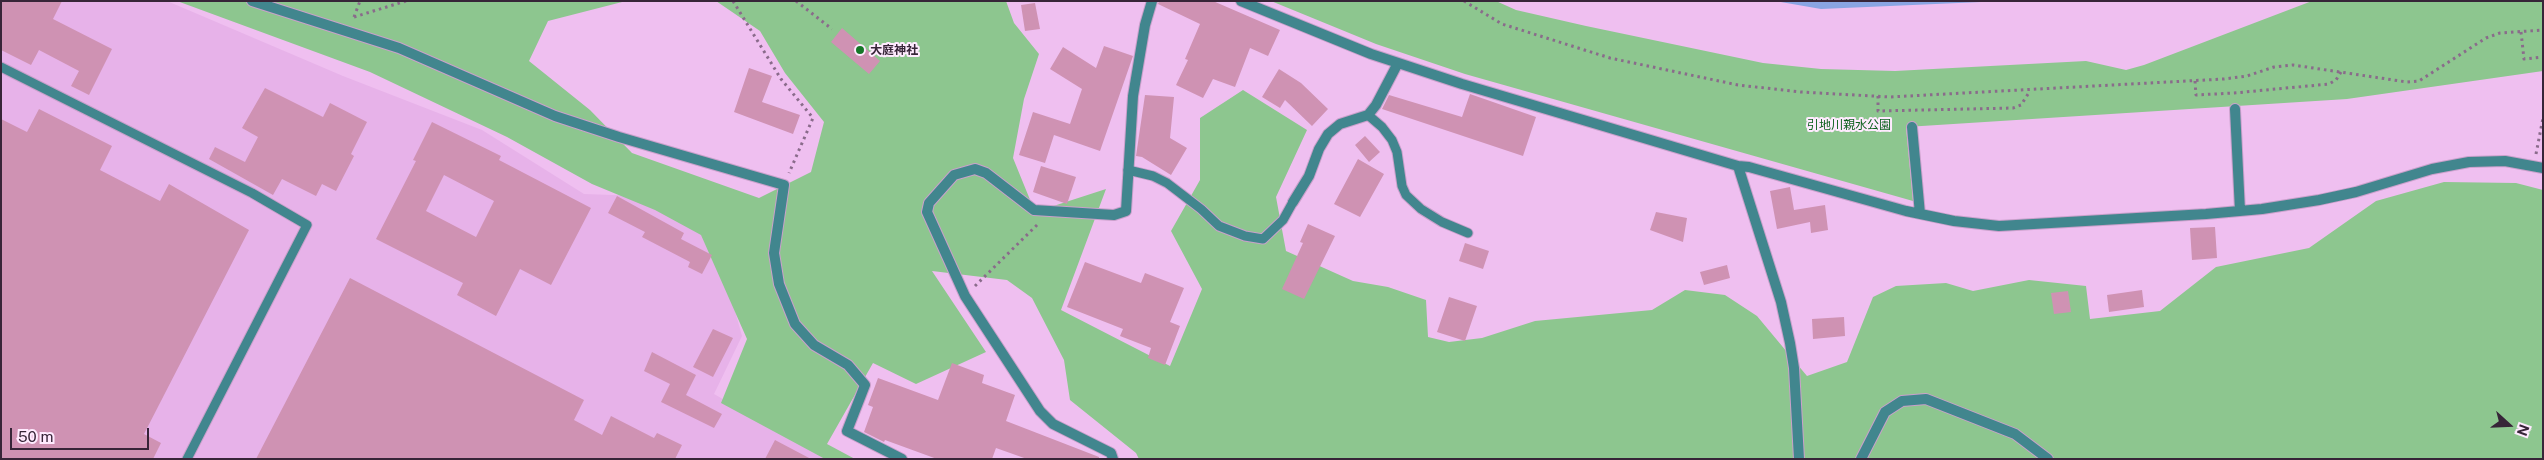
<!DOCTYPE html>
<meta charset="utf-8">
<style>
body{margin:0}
#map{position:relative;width:2544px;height:460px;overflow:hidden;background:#efbff0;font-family:"Public Sans",sans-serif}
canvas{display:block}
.frame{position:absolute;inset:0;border:2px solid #372538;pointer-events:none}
.north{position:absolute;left:2484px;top:400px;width:50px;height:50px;-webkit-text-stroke:4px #ffebff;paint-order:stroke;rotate:110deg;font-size:14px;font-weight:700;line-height:20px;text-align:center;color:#372538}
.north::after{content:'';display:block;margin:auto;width:18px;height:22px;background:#372538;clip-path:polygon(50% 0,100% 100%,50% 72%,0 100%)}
.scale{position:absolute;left:10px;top:428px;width:139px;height:22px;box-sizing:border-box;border:2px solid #372538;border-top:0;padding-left:6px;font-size:15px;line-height:18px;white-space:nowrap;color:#372538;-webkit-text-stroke:4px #ffebff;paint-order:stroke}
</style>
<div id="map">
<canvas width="2544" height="460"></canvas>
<div class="frame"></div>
<div class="north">N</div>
<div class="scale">50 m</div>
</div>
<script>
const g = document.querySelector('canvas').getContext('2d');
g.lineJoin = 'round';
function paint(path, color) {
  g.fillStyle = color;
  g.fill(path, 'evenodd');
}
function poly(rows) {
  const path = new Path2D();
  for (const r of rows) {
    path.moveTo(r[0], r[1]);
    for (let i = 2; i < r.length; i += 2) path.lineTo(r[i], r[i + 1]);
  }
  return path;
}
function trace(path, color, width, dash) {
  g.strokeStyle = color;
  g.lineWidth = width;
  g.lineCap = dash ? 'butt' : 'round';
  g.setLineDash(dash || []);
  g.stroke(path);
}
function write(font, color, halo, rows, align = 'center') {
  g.font = font + ' "Public Sans","Noto Sans JP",sans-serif';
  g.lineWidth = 4;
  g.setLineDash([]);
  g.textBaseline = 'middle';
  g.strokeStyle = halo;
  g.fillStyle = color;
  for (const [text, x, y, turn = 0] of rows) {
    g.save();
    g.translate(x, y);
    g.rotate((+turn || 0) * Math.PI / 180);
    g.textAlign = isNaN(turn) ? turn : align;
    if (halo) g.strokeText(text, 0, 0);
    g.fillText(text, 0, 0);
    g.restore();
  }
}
paint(poly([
 [1,1,167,1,343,76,482,130,584,194,640,196,712,229,742,336,714,394,828,459,1,459]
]), '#e7b2e9');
paint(poly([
 [177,1,626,1,548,21,529,61,590,110,632,153,759,198,811,172,824,122,785,73,760,31,716,1,1006,1,1014,23,1039,54,1024,99,1013,158,1035,212,1106,189,1061,310,1170,366,1202,289,1171,231,1200,180,1200,118,1243,90,1307,130,1276,197,1286,251,1353,281,1388,287,1426,300,1428,337,1449,342,1482,338,1535,321,1652,310,1685,290,1725,295,1757,316,1807,376,1847,362,1873,297,1896,286,1946,283,1973,291,2029,280,2086,286,2090,319,2160,311,2216,267,2309,248,2376,201,2444,182,2516,183,2543,190,2543,459,1139,459,1136,453,1070,400,1064,360,1032,298,1007,280,932,271,986,352,916,384,873,363,827,444,855,459,825,459,721,403,747,339,701,235,655,210,592,184,507,137,370,72],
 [1271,1,1496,1,1516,10,1586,26,1763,63,1821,69,1895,71,2086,61,2126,70,2144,65,2312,1,2543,2,2543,71,2347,99,1906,127,1913,201,1465,74,1376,44]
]), '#8dc68f');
paint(poly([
 [1775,1,2004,1,1821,9]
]), '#89a5e3');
paint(poly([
 [1,1,62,1,53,19,112,49,89,95,71,86,79,71,39,50,31,65,1,50],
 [1159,1,1213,1,1280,30,1268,56,1250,48,1235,87,1213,79,1203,98,1176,85,1188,60,1185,59,1200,24,1158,4],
 [1035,3,1040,29,1025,31,1021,5],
 [842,28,880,61,869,74,831,42],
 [1104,46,1133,56,1100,151,1054,135,1045,163,1019,155,1033,112,1070,124,1082,89,1050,69,1063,47,1096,68],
 [749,68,772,76,762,102,800,115,793,134,734,112],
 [1279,69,1301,83,1328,109,1312,126,1285,100,1280,108,1262,97],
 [265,88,323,117,330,103,367,122,351,154,354,156,336,191,322,184,316,196,282,179,273,195,209,159,215,147,245,162,258,137,242,128],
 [1470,94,1536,117,1523,156,1382,109,1389,95,1462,117],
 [1145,95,1174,97,1170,138,1187,148,1171,175,1142,157,1136,156],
 [39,109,112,146,100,170,160,201,169,184,249,230,144,434,161,443,153,459,1,459,1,119,27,132],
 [432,122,501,156,499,160,591,208,551,285,520,269,496,316,457,295,463,283,376,239,416,161,413,160],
 [444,175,494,201,476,237,426,211],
 [1365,136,1380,152,1369,162,1355,145],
 [1358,159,1384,174,1360,217,1334,204],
 [1041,166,1076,177,1067,204,1033,192],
 [1790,187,1794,210,1825,205,1828,230,1811,233,1810,222,1777,229,1770,191],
 [617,196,684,233,681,239,712,255,702,274,688,267,690,262,642,237,645,232,608,213],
 [1656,212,1687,218,1683,242,1650,230],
 [1308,224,1335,236,1304,299,1282,289,1303,243,1300,242],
 [2215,227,2217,258,2192,260,2190,228],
 [1465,243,1489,251,1483,269,1459,261],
 [1085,262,1141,283,1145,273,1184,288,1170,322,1180,326,1165,365,1148,358,1151,348,1120,336,1123,329,1067,307],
 [1727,265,1730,278,1704,285,1700,272],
 [350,278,584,400,574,420,602,435,611,416,654,438,657,433,682,445,675,459,256,459],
 [2142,290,2144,307,2109,312,2107,295],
 [2068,291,2071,312,2054,314,2051,293],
 [1449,297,1477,306,1465,341,1437,332],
 [1844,317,1845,336,1813,339,1812,319],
 [713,329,733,338,713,377,693,367],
 [652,352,696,375,686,395,722,414,714,428,661,402,670,384,644,371],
 [952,363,984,375,982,383,1015,395,1006,421,1099,457,1099,459,1027,459,996,448,992,459,937,459,885,440,884,442,864,432,873,407,868,405,878,378,938,400],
 [775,440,811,459,765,459]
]), '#cf92b3');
const lane = poly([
 [1,67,252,193,307,225,187,459],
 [1368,115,1382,127,1392,140,1397,152,1402,186,1406,195,1421,209,1442,222,1468,233],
 [1128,170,1153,176,1167,183,1201,209,1219,226,1245,236,1263,239,1283,220,1293,202]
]);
const street = poly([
 [252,1,399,48,555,116,619,137,784,185,774,253,779,284,795,324,814,345,848,365,865,385,847,431,902,459],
 [1241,1,1371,54,1462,84,1738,166,1749,167,1906,211,1954,221,1999,226,2206,214,2262,209,2319,200,2356,192,2432,169,2469,162,2505,161,2543,168],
 [2235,109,2240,211],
 [1912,127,1920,214],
 [1738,166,1781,302,1790,343,1794,368,1799,459],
 [1293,202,1309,176,1319,149,1328,134,1340,124,1368,115,1376,105,1398,63],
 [1113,459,1111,453,1053,424,1040,411,965,296,927,212,929,203,954,175,975,169,986,173,1034,210,1114,215,1126,211,1133,96,1145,25,1152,1],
 [1861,459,1885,412,1902,401,1926,399,2015,434,2048,459]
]);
trace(lane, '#caa0cb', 11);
trace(street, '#caa0cb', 12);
trace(poly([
 [733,1,781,79,813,118,789,173],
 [796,1,832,29],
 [1464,1,1502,24,1610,58,1738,85,1801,92,1890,97,2224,79,2247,76,2274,67,2293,65,2407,82,2419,81,2486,38,2500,33,2543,30],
 [354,17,406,1],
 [354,17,360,1],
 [2521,32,2524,59,2543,57],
 [2195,81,2196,95,2234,93,2329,84,2336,80,2341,72],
 [1878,96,1878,111,2013,108,2021,105,2030,91],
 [2536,154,2543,118],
 [975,286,1038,224]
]), '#8a6b8b', 3, [2.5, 4]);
trace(lane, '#41868e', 9);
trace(street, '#41868e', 10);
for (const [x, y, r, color] of [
 [860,50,5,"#167728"]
]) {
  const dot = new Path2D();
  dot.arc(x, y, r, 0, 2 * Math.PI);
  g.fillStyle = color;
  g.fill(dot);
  trace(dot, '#ffebff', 2);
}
write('bold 12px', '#372538', '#ffebff', [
 ["大庭神社",870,50]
], 'left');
write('12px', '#0d611e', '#ffebff', [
 ["引地川親水公園",1849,125]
]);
</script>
